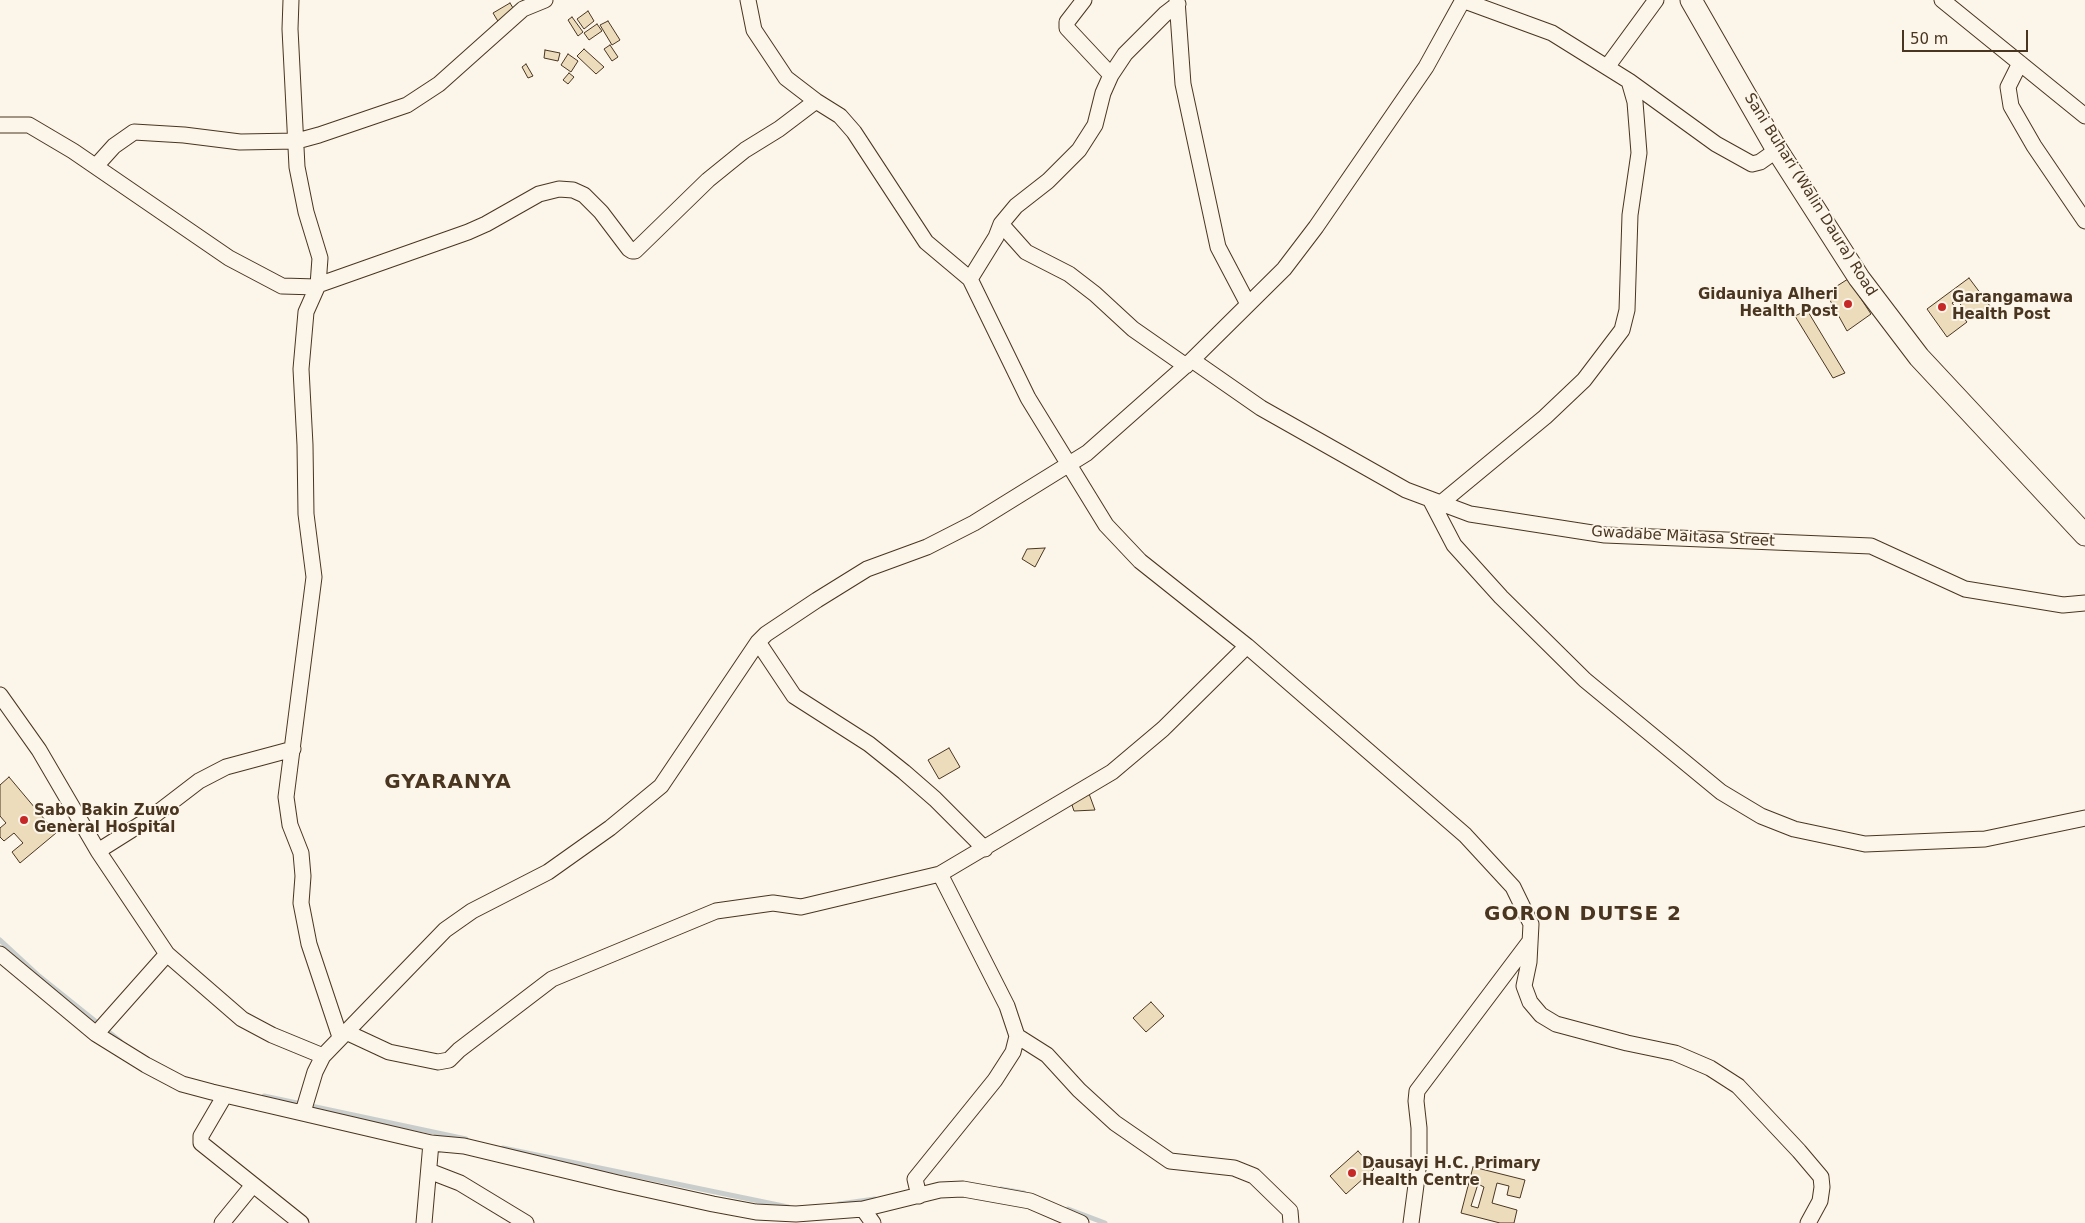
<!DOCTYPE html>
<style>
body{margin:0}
#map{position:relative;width:2085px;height:1223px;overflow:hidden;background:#fbf6e9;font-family:"DejaVu Sans",sans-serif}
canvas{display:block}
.scale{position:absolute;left:1902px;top:30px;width:126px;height:22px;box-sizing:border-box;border:2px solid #4a3520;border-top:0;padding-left:6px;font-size:15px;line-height:18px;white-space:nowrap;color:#4a3520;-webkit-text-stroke:4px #fbf6e9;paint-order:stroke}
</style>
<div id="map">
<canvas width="2085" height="1223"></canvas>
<div class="scale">50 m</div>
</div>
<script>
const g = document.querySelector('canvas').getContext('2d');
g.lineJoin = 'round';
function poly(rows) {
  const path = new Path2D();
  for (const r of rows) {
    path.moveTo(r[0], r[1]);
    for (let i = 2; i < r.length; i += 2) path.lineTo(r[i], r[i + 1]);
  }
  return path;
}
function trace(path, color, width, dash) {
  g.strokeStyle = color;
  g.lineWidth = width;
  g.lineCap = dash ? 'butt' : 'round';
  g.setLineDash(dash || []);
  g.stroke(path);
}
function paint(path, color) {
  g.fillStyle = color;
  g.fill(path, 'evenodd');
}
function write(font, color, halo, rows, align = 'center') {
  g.font = font + ' "DejaVu Sans",sans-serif';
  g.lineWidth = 4;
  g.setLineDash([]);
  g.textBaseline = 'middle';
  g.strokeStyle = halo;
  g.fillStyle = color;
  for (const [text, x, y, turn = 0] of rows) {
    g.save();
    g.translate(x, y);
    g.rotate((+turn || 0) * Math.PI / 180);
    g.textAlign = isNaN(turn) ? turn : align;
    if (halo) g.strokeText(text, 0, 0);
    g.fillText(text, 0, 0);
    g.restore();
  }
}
trace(poly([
 [0,940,39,976,120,1041],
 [264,1096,466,1139],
 [503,1148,788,1207],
 [1001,1189,1024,1193],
 [839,1204,875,1199],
 [1068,1209,1105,1223]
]), '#c9cecd', 5);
const building = poly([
 [510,3,516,13,499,23,493,13,510,3],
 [588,11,594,21,584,29,577,19,588,11],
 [572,17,583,32,578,36,568,20,572,17],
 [608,21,620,40,612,45,600,25,608,21],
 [597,24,602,31,589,40,584,33,597,24],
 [610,45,618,57,612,61,604,49,610,45],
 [584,49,604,67,596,74,577,56,584,49],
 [545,50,560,53,558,61,544,58,545,50],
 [568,54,578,61,571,72,561,65,568,54],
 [526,64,533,76,528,78,522,67,526,64],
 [569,73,574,77,568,84,563,80,569,73],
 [1969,278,1990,306,1972,319,1957,300,1952,303,1967,322,1947,337,1927,309,1969,278],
 [1848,279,1871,314,1847,331,1826,293,1848,279],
 [1807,310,1845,373,1833,378,1795,316,1807,310],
 [1045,548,1035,567,1022,559,1027,549,1045,548],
 [949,748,960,767,939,779,928,760,949,748],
 [9,777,56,833,20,863,12,852,23,843,14,833,4,841,0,837,0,828,6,823,0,816,0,785,9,777],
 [1088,791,1095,810,1074,811,1070,799,1088,791],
 [1151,1002,1164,1016,1146,1032,1133,1018,1151,1002],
 [1358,1151,1374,1169,1346,1194,1330,1176,1358,1151],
 [1473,1167,1525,1180,1520,1198,1507,1195,1509,1186,1497,1183,1492,1203,1517,1210,1514,1223,1500,1223,1461,1213,1473,1167],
 [1478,1184,1484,1187,1478,1208,1471,1206,1478,1184]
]);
paint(building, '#ecdcbc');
trace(building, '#4a3520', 1);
const street = poly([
 [291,0,290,29,297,167,306,212,320,258,318,285,306,312,301,369,305,445,306,514,314,577,286,797,290,825,301,853,303,876,301,903,309,944,340,1037],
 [748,0,754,30,786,78,816,101,840,116,854,132,926,242,970,279,1028,398,1106,525,1140,561,1247,646,1465,835,1513,887,1531,924,1529,962,1524,986,1530,1002,1541,1015,1556,1024,1627,1043,1675,1053,1710,1068,1738,1086,1799,1151,1821,1177,1822,1187,1820,1201,1808,1223],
 [1084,0,1067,22,1067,28,1111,75],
 [1177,0,1183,84,1218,247,1248,304],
 [1462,0,1552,33,1629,81,1716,144,1752,164,1760,162,1777,150],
 [1942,0,2085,116],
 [2020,63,2008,87,2011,106,2034,146,2085,221],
 [1607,67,1656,0],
 [0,125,29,125,73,151,229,258,282,286,317,287],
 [96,166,114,146,134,132,184,135,240,142,297,141,319,135,407,105,439,84,523,9,545,0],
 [1001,224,1026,252,1069,274,1095,294,1133,329,1186,366],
 [970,279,996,237,1001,224,1016,206,1048,181,1079,150,1095,125,1103,93,1111,75,1125,54,1165,14,1178,4],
 [318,285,468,232,486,224,539,194,559,189,573,190,584,195,601,212,629,249,632,251,635,251,708,180,745,150,779,129,816,101],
 [1192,360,1261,408,1406,490,1470,514,1605,535,1871,546,1965,589,2063,605,2085,603],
 [1430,499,1454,545,1501,597,1585,680,1721,792,1761,816,1794,829,1865,844,1985,839,2085,818],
 [1441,503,1545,417,1584,380,1622,330,1627,310,1630,215,1639,153,1635,102,1629,81],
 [758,642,794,696,869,744,904,772,935,799,985,849],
 [0,695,39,750,98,851,167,954,242,1019,272,1035,323,1056],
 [98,851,152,817,199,781,226,767,293,749],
 [0,954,96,1034,146,1065,182,1084,212,1092,431,1143,464,1146,618,1183,713,1204,756,1212,796,1214,863,1209,940,1190,963,1189,1030,1201,1081,1223],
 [346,1032,389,1052,438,1062,449,1060,459,1050,552,979,716,911,773,903,801,907,940,874,1112,772,1163,729,1247,646],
 [96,1034,167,954],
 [1017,1036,1047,1055,1079,1090,1115,1123,1170,1161,1234,1168,1254,1176,1290,1211,1291,1223],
 [225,1095,201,1136,201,1143,301,1223],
 [303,1112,315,1072,323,1056,445,930,472,911,548,872,610,828,661,786,758,642,766,634,817,600,867,569,927,547,974,523,1087,453,1192,360,1284,269,1316,227,1426,67,1463,0],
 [429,1171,460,1183,526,1223],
 [919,1196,915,1179,995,1080,1013,1052,1017,1036,1007,1006,940,874],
 [863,1209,873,1223],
 [222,1223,253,1185],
 [424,1223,431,1143],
 [1411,1223,1419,1162,1419,1128,1416,1101,1417,1091,1530,941]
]);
const secondary = poly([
 [1691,0,1777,150,1859,278,1919,357,2085,535]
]);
trace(street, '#4a3520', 17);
trace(secondary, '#4a3520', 23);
trace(street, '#fbf6e9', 15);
trace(secondary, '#fbf6e9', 21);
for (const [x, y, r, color] of [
 [1848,304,5,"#c62828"],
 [1942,307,5,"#c62828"],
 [24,820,5,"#c62828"],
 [1352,1173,5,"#c62828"]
]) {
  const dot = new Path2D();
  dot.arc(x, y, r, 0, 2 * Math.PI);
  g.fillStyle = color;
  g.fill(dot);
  trace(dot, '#fbf6e9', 2);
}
write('15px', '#4a3520', '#fbf6e9', [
 ["Sani Buhari (Walin Daura) Road",1810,195,58],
 ["Gwadabe Maitasa Street",1683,537,3]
]);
write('bold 15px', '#4a3520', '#fbf6e9', [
 ["Gidauniya Alheri",1838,295,"right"],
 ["Health Post",1838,312,"right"],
 ["Garangamawa",1952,298],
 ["Health Post",1952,315],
 ["Sabo Bakin Zuwo",34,811],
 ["General Hospital",34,828],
 ["Dausayi H.C. Primary",1362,1164],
 ["Health Centre",1362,1181]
], 'left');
g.letterSpacing = '1px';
write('bold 20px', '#4a3520', '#fbf6e9', [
 ["GYARANYA",448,783],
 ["GORON DUTSE 2",1583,915]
]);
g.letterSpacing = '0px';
</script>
